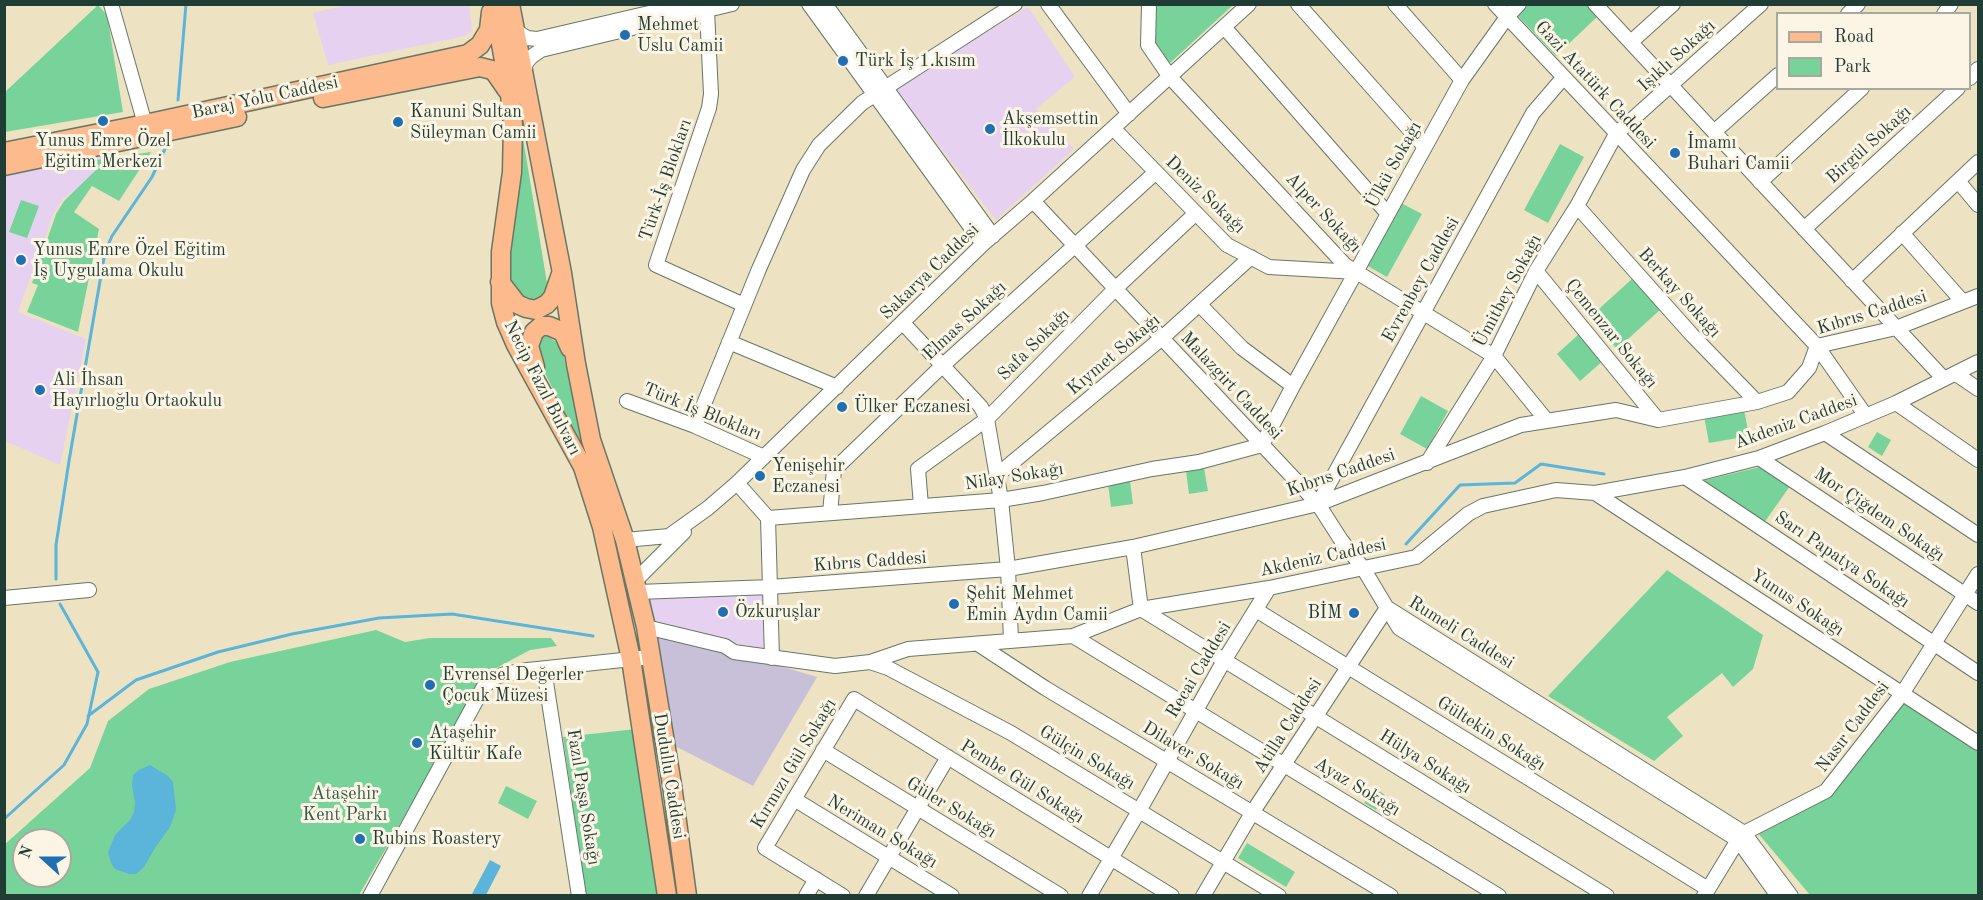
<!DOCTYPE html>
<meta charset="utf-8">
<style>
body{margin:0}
#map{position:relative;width:1983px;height:900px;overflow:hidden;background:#ede3c2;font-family:"Old Standard TT",serif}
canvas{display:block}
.frame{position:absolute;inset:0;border:6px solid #1f3d34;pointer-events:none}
.legend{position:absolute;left:1776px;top:12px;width:195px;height:78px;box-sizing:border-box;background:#fcf5e5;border:2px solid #a4ab9e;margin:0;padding:8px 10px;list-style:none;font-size:18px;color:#1f3d34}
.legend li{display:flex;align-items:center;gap:12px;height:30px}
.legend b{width:30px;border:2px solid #a4ab9e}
.north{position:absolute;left:12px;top:828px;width:60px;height:60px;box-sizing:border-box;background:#fcf5e5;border:2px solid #a4ab9e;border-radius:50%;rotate:291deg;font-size:16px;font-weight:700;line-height:24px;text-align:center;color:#1f3d34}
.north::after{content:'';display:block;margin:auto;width:21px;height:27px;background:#1f6fb2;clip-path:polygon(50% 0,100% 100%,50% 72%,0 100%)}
</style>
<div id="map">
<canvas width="1983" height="900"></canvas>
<div class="frame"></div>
<ul class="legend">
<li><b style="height:8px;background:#fcba8d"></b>Road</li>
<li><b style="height:16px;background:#78d39a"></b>Park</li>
</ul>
<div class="north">N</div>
</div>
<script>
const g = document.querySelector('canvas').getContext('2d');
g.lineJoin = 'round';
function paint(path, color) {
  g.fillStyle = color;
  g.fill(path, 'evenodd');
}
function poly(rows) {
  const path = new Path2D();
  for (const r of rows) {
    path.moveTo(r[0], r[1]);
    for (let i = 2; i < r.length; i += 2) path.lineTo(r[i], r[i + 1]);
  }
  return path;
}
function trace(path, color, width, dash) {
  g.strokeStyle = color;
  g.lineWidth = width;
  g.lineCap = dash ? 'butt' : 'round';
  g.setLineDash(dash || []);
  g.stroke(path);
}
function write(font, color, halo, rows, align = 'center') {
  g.font = font + ' "Old Standard TT",serif';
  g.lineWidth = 6;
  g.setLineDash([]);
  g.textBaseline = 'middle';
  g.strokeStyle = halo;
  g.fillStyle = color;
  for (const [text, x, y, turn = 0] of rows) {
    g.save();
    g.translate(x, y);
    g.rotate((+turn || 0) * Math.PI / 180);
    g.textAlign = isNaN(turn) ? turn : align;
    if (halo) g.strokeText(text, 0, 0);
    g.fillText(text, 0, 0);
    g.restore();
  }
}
paint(poly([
 [346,5,469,5,472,31,465,36,328,65,313,13],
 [1028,7,1075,77,1036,109,1074,149,996,220,895,88],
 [105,156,96,175,63,199,54,213,18,312,86,339,60,465,5,441,5,175],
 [777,591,780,653,654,626,645,595]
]), '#e6d2f0');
paint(poly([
 [653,636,766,662,817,677,753,786,673,745]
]), '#c8bfd8');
paint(poly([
 [1528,4,1590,5,1599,15,1556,56,1517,15],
 [98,5,107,15,123,112,5,132,5,92],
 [1154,5,1233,5,1170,63,1154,43],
 [520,120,547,283,545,293,537,300,525,300,508,278,517,201],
 [1560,144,1584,157,1548,223,1524,210],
 [151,152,119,201,92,186,74,212,99,229,78,332,27,312,38,285,32,283,56,214,64,201,96,170,96,160],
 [21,200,39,206,27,238,9,232],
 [1401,203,1422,214,1387,277,1366,265],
 [1633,278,1661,309,1617,349,1589,318],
 [1580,333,1604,360,1580,381,1557,354],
 [547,336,561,345,588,460,537,357,538,339],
 [1421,396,1448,411,1427,449,1400,434],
 [1744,409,1749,436,1709,443,1704,416],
 [1877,432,1891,440,1882,456,1868,447],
 [1760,467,1790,486,1764,523,1703,483,1706,480],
 [1204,468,1208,491,1189,494,1186,471],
 [1130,481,1133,504,1111,507,1108,484],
 [1667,570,1763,635,1753,669,1733,687,1722,673,1667,717,1683,736,1654,761,1548,696],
 [376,630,405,642,430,638,551,638,557,646,530,650,487,673,359,895,5,895,4,845,90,768,108,721,149,689,230,662],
 [24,840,60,840,60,876,24,876],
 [1902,700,1978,752,1978,895,1810,895,1757,832,1829,796],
 [636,729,660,895,586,895,563,737],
 [506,786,537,801,528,819,498,803],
 [1374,787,1385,795,1376,810,1364,803],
 [1247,843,1295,872,1286,887,1238,858]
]), '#78d39a');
paint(poly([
 [150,765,168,776,173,782,176,810,170,827,155,848,144,867,136,874,129,874,115,869,111,863,108,852,115,835,130,820,134,812,135,802,132,786,133,775,139,770],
 [490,860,501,866,486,895,475,895,472,894]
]), '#5bb4d9');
trace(poly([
 [178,100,186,4],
 [1406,544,1460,485,1515,483,1541,464,1604,474],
 [56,579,56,545,69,461,105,252,112,236,152,177,169,140],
 [88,716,136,680,218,652,292,634,379,618,452,614,593,636],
 [4,819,64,765,87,724,98,672,60,604]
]), '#5bb4d9', 3);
const minor = poly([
 [111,4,145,124],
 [809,4,983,244],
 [825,4,993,236],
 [1048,4,1129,114],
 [1149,4,1148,45,1170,77,1345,265,1494,356,1547,421],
 [1298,4,1425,147],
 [1395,4,1462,80],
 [1495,4,1817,346,1866,416],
 [1595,4,1944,379],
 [707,10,711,94,709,108,656,265,744,305],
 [1848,14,1858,4],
 [1944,14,1951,4],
 [1224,27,1388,214],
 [516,31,527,38,537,39,688,4],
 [1631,42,1673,4],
 [524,72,526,63,531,57,541,50,732,4],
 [1970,78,1978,69],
 [1113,128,1227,245,1269,267,1356,272],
 [1714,132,1778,75],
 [1958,181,1978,205],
 [1760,182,1862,88],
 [1033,201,1318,504,1341,540,1363,568,1399,628,1738,840,1778,896],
 [1577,206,1692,335,1757,402],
 [1804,229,1958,88],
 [1902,233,1963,302],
 [1536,271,1658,420],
 [1852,281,1978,162],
 [1200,305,1242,348,1293,386],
 [903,323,981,407,987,419,1001,500,1008,569,1011,640],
 [729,342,837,387],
 [1956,374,1978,389],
 [627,401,695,426,764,457],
 [1896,403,1978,460],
 [695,426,759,269,803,170,819,145,862,103,1015,4],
 [1825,433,1978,535],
 [1262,445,1293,386,1462,80,1507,17,1519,4],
 [1759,458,1978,603],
 [1427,463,1494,356,1536,271,1577,206,1616,134,1761,4],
 [996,476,1162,338,1251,257],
 [1685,477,1978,673],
 [737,483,768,518,772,658],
 [1595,493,1978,743],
 [1318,504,1533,113,1563,78],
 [921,506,918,469,987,419,1115,289,1196,213],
 [830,513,834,470,942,366,1156,172],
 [768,518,1001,500,1043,493,1152,469,1199,462,1262,445],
 [625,540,669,536,708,508,737,483,983,244,1033,201,1249,4],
 [1133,547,1141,609],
 [635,581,684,532],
 [638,592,770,587,1008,569,1133,547,1318,504,1521,425,1616,410,1658,420,1757,402,1788,392,1809,368,1817,346,1896,328,1978,296],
 [4,598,89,590],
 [1141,609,1607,896],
 [1389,609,1744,833,1791,896],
 [1256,610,1708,889],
 [646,627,725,646,734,652,835,666,870,662,908,649,1073,636,1141,609,1269,588,1416,557,1468,514,1483,506,1556,490,1595,493,1685,477,1759,458,1825,433,1896,403,1978,362],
 [1073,636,1499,896],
 [978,644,1045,688,1391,896],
 [870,662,888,668,1011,733,1279,896],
 [544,669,579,896],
 [823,750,1061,896],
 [794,799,952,896],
 [370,896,483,688,493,678,505,674,528,670,651,657],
 [806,896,816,879],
 [843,896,765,848,854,699,1172,896],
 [866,896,948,757],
 [1089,896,1139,811,1225,659,1269,588],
 [1203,896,1252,813,1387,608],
 [1704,896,1738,840,1744,833,1826,791,1902,694,1978,574]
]);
const major = poly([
 [494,4,510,95,513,125,512,172,501,252,501,303,506,322,516,345,583,467,602,527,631,659,667,896],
 [510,4,562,273,576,364,591,440,625,540,646,627,672,785,687,896],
 [323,98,480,67,492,70,496,74,507,90],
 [4,152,145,124,468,54,480,45,489,30,491,12],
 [4,166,237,117],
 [500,282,517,304,526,308,536,310,547,304,553,297,561,274],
 [535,367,529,346,534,332,541,326,549,326,563,332,570,348]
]);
trace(minor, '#677766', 16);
trace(major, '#677766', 21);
trace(minor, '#fff', 14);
trace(major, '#fcba8d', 18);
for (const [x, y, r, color] of [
 [625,35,6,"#1f6fb2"],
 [843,61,6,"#1f6fb2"],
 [103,121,6,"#1f6fb2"],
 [398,122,6,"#1f6fb2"],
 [990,129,6,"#1f6fb2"],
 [1675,153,6,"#1f6fb2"],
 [21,260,6,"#1f6fb2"],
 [40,390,6,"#1f6fb2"],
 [842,407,6,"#1f6fb2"],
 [760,476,6,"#1f6fb2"],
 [954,604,6,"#1f6fb2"],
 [723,612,6,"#1f6fb2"],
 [1354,613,6,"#1f6fb2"],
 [430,685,6,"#1f6fb2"],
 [417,743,6,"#1f6fb2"],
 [360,839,6,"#1f6fb2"]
]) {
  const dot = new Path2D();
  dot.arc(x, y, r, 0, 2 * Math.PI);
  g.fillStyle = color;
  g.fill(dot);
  trace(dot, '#fcf5e5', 2);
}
write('18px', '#1f3d34', '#fcf5e5', [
 ["Mehmet",637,25],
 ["Uslu Camii",637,46],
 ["Türk İş 1.kısım",855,61],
 ["Kanuni Sultan",410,112],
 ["Süleyman Camii",410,133],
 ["Akşemsettin",1002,119],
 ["İlkokulu",1002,140],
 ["Yunus Emre Özel",103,141,"center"],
 ["Eğitim Merkezi",103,162,"center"],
 ["İmamı",1687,143],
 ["Buhari Camii",1687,164],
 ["Yunus Emre Özel Eğitim",33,250],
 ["İş Uygulama Okulu",33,271],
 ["Ali İhsan",52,380],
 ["Hayırlıoğlu Ortaokulu",52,401],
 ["Ülker Eczanesi",854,407],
 ["Yenişehir",772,466],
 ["Eczanesi",772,487],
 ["Şehit Mehmet",966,594],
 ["Emin Aydın Camii",966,615],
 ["Özkuruşlar",735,612],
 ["BİM",1342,613,"right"],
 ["Evrensel Değerler",442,675],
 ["Çocuk Müzesi",442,696],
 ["Ataşehir",429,733],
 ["Kültür Kafe",429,754],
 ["Rubins Roastery",372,839]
], 'left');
write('18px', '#1f3d34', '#fcf5e5', [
 ["Işıklı Sokağı",1677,56,-42],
 ["Gazi Atatürk Caddesi",1595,85,47],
 ["Baraj Yolu Caddesi",265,98,-12],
 ["Birgül Sokağı",1869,145,-42],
 ["Ülkü Sokağı",1394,165,-61],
 ["Türk-İş Blokları",666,180,-71],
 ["Deniz Sokağı",1205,195,44],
 ["Alper Sokağı",1323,213,47],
 ["Sakarya Caddesi",930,272,-44],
 ["Evrenbey Caddesi",1421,280,-61],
 ["Ümitbey Sokağı",1508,291,-62],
 ["Berkay Sokağı",1679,293,48],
 ["Kıbrıs Caddesi",1872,313,-17],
 ["Elmas Sokağı",965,321,-43],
 ["Çemenzar Sokağı",1611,334,51],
 ["Safa Sokağı",1034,345,-45],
 ["Kıymet Sokağı",1114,355,-40],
 ["Malazgirt Caddesi",1231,386,47],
 ["Necip Fazıl Bulvarı",542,388,63],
 ["Türk İş Blokları",702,412,22],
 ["Akdeniz Caddesi",1796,422,-20],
 ["Kıbrıs Caddesi",1341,473,-19],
 ["Nilay Sokağı",1014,477,-9],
 ["Mor Çiğdem Sokağı",1879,515,34],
 ["Akdeniz Caddesi",1323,558,-12],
 ["Sarı Papatya Sokağı",1842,560,34],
 ["Kıbrıs Caddesi",870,562,-4],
 ["Yunus Sokağı",1797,603,33],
 ["Rumeli Caddesi",1461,633,32],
 ["Recai Caddesi",1199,670,-59],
 ["Atilla Caddesi",1288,726,-57],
 ["Nasır Caddesi",1853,727,-53],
 ["Gültekin Sokağı",1491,734,32],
 ["Dilaver Sokağı",1193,756,31],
 ["Gülçin Sokağı",1087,758,31],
 ["Hülya Sokağı",1425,762,32],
 ["Kırmızı Gül Sokağı",794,764,-59],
 ["Dudullu Caddesi",669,776,81],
 ["Pembe Gül Sokağı",1022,782,32],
 ["Ayaz Sokağı",1357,787,31],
 ["Fazıl Paşa Sokağı",583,797,81],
 ["Güler Sokağı",951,808,31],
 ["Neriman Sokağı",882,832,31]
]);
write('18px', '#315b48', '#fcf5e5', [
 ["Ataşehir",345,794],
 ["Kent Parkı",345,815]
]);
</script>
